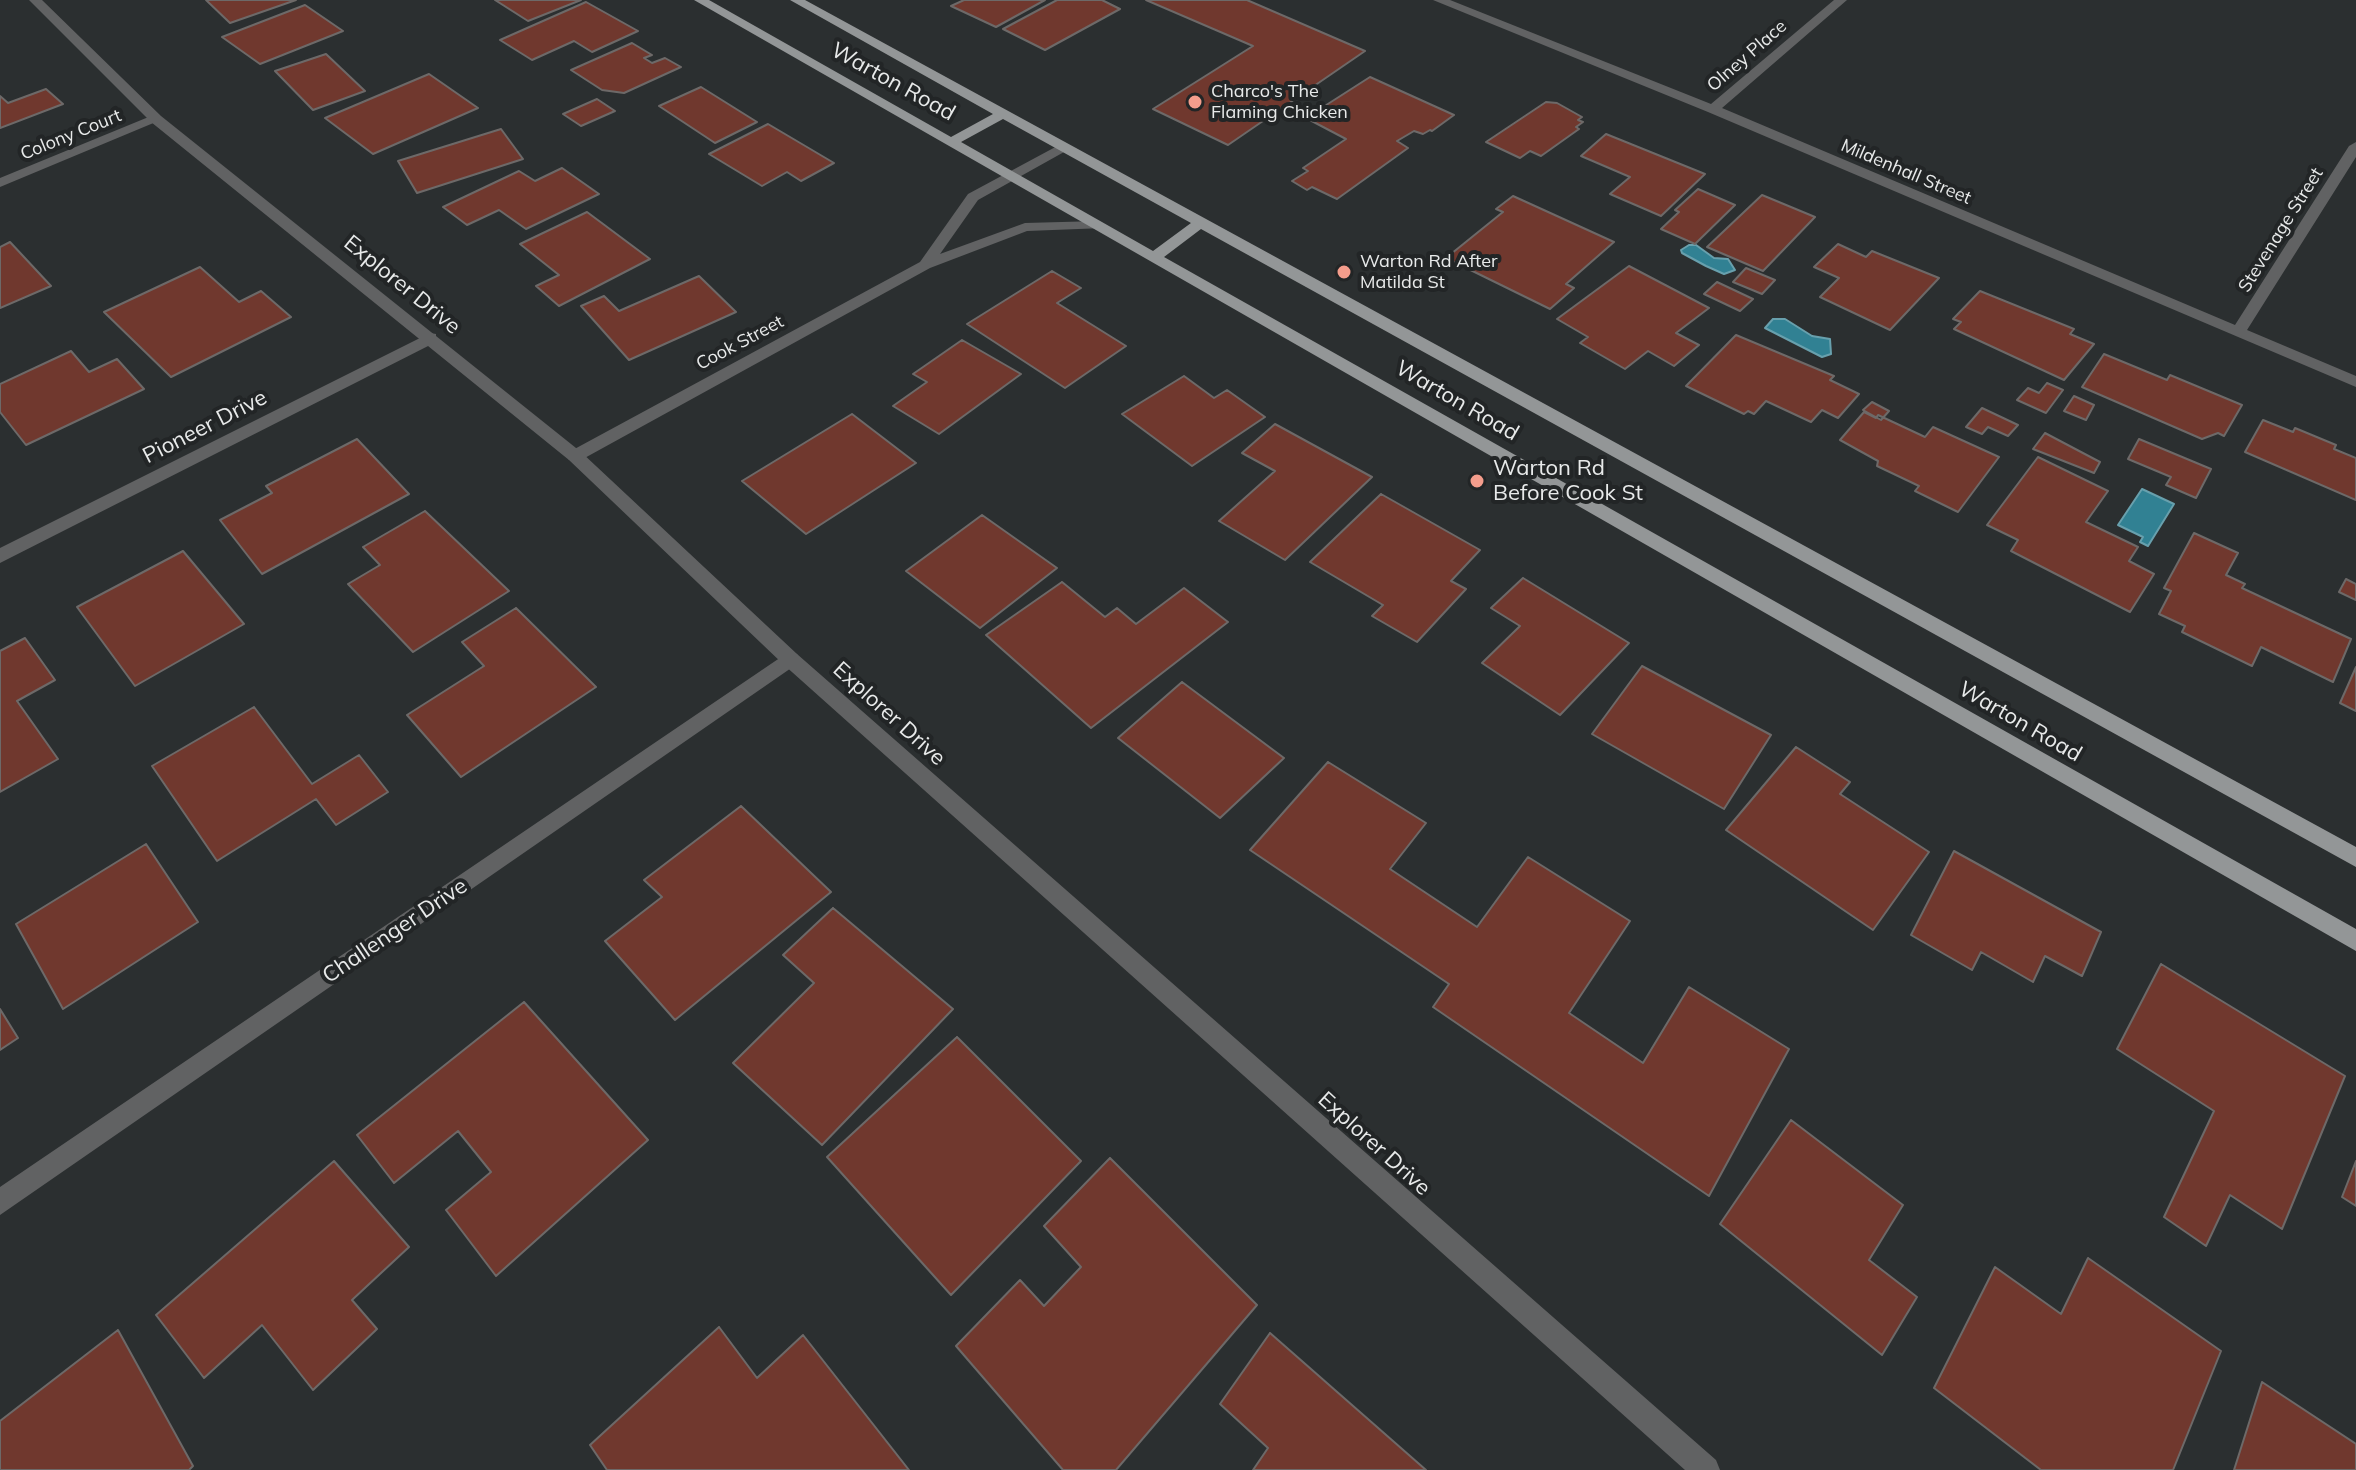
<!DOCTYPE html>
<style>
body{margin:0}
canvas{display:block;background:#2b2f30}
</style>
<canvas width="2356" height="1470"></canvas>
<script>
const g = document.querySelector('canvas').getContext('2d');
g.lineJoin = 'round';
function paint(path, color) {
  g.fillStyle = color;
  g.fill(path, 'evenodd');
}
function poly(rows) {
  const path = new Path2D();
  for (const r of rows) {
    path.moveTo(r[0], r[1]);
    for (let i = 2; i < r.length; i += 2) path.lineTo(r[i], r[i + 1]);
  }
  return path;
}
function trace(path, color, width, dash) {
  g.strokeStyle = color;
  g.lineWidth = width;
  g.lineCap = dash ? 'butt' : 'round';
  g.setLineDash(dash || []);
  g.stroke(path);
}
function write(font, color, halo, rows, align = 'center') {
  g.font = font + ' Mulish,sans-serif';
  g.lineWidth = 8;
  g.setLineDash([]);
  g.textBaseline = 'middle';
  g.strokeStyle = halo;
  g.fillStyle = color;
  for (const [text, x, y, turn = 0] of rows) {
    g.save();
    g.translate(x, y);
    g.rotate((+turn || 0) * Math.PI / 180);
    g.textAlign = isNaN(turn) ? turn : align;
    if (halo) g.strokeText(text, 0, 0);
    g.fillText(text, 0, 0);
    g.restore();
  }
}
const water = poly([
 [1689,245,1696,245,1714,258,1728,259,1735,270,1724,274,1706,266,1682,253,1681,250,1689,245],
 [1773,319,1785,319,1812,336,1830,339,1831,354,1822,357,1765,328,1773,319],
 [2142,489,2174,504,2148,546,2140,542,2143,537,2118,525,2142,489]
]);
paint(water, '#318193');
trace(water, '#68a0ad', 2);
const building = poly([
 [206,0,296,0,230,23,206,0],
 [495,0,581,0,528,21,495,0],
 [964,0,1045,0,996,27,951,6,964,0],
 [1057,0,1102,0,1120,9,1045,50,1003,29,1057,0],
 [1146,0,1247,0,1365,51,1228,145,1153,109,1253,46,1146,0],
 [586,2,638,31,592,52,574,41,532,60,500,40,586,2],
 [305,5,343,31,260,64,222,37,305,5],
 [632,43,652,55,644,58,652,63,665,58,681,67,624,93,602,90,571,70,632,43],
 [326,54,365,91,313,110,275,71,326,54],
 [429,74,478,108,373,154,325,118,429,74],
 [1370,77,1454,115,1432,131,1430,130,1423,134,1414,131,1397,141,1408,148,1337,199,1312,187,1307,190,1292,181,1308,171,1303,168,1346,139,1306,118,1370,77],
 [701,87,757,122,715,143,659,106,701,87],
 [46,89,63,104,0,128,0,96,8,103,46,89],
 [597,99,615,111,581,126,563,114,597,99],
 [1546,102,1557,103,1582,117,1578,120,1583,122,1576,127,1579,129,1541,156,1530,151,1520,158,1486,142,1546,102],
 [768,124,834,163,801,181,787,172,762,186,709,154,768,124],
 [501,129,523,159,417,193,398,161,501,129],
 [1606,134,1705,174,1661,216,1610,194,1630,177,1581,156,1606,134],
 [562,168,599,194,526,229,499,210,467,225,443,207,519,171,535,181,562,168],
 [1698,189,1735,205,1695,244,1661,229,1679,212,1675,210,1698,189],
 [1762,195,1815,217,1763,271,1707,247,1762,195],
 [1513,196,1614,242,1566,284,1574,288,1550,309,1446,258,1503,212,1496,209,1513,196],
 [587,212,650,259,559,306,536,286,559,275,520,244,587,212],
 [10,242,51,286,0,308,0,247,10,242],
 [1838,244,1866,257,1872,251,1939,278,1890,330,1820,297,1839,278,1814,267,1838,244],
 [1629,266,1709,308,1676,333,1699,345,1674,366,1648,351,1625,369,1580,343,1588,337,1557,319,1629,266],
 [200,267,239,302,261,291,291,317,171,377,104,312,200,267],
 [1746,268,1775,280,1762,294,1733,282,1746,268],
 [1052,271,1081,288,1057,303,1126,346,1065,388,967,324,1052,271],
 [699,276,736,312,629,360,581,306,604,296,619,311,699,276],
 [1717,282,1753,299,1740,311,1704,294,1717,282],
 [1980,291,2074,329,2070,334,2094,344,2064,380,1954,329,1961,322,1953,319,1980,291],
 [1736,335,1834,376,1830,380,1859,394,1838,418,1822,410,1811,422,1766,401,1754,414,1748,411,1744,414,1686,386,1736,335],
 [962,340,1021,374,939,434,893,406,927,382,913,374,962,340],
 [71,351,89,372,117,359,144,389,26,445,0,412,0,384,71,351],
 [2104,354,2167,380,2170,375,2242,405,2224,436,2218,433,2202,439,2082,387,2104,354],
 [1184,376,1214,398,1227,390,1265,417,1192,466,1122,414,1184,376],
 [2047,383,2063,390,2046,413,2017,400,2028,388,2039,393,2047,383],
 [2074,396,2094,405,2086,420,2064,411,2074,396],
 [1872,402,1889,411,1881,420,1863,410,1872,402],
 [1982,408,2018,425,2008,436,1988,427,1982,434,1966,427,1982,408],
 [1864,412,1876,418,1878,415,1925,437,1933,427,1999,457,1958,512,1915,491,1919,486,1877,466,1878,461,1840,440,1864,412],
 [852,414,916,463,806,534,742,481,852,414],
 [2263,420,2293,432,2295,428,2336,445,2334,449,2356,458,2356,500,2245,452,2263,420],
 [1275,424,1372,477,1285,560,1219,521,1275,471,1242,453,1275,424],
 [2045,433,2100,462,2094,473,2033,449,2045,433],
 [357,439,409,494,262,574,220,520,272,493,266,486,357,439],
 [2139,439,2211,469,2196,498,2166,485,2171,477,2128,459,2139,439],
 [2038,457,2108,491,2086,522,2138,547,2129,561,2154,574,2130,612,2011,551,2018,540,1987,525,2038,457],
 [1381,494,1480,550,1451,581,1466,589,1417,642,1372,616,1383,605,1310,562,1381,494],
 [425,511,509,591,413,652,348,584,380,565,363,547,425,511],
 [982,515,1057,568,980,628,906,571,982,515],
 [2194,533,2238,553,2226,575,2245,584,2242,588,2351,639,2333,682,2261,647,2252,666,2182,632,2185,626,2159,614,2171,591,2164,588,2194,533],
 [183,551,244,624,135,686,77,607,183,551],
 [1523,578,1629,643,1560,715,1482,663,1520,626,1491,608,1523,578],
 [2346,579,2356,584,2356,600,2339,592,2346,579],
 [1062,582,1105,617,1117,608,1136,624,1184,588,1228,622,1091,728,986,635,1062,582],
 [516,608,596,687,461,777,407,715,484,666,462,642,516,608],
 [25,638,55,680,17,701,58,759,0,792,0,651,25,638],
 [1642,666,1771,735,1724,809,1592,734,1642,666],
 [2356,667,2356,711,2340,703,2356,667],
 [1182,682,1284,758,1220,818,1118,738,1182,682],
 [254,707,312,784,359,755,388,792,336,825,316,799,217,861,152,766,254,707],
 [1796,747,1850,782,1840,794,1929,852,1873,930,1726,830,1796,747],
 [1328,762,1426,823,1390,869,1477,927,1528,857,1630,921,1569,1013,1643,1063,1689,987,1789,1049,1709,1196,1433,1007,1449,984,1250,850,1328,762],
 [741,806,831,892,675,1020,605,941,662,897,644,880,741,806],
 [146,844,198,922,63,1009,16,924,146,844],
 [1954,851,2101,932,2082,976,2045,956,2033,982,1981,952,1972,970,1911,935,1954,851],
 [833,908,953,1009,822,1145,733,1063,814,983,783,955,833,908],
 [2161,964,2345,1076,2282,1229,2230,1195,2206,1246,2164,1217,2214,1111,2117,1049,2161,964],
 [524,1002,648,1140,496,1276,446,1210,491,1172,458,1131,394,1183,357,1135,524,1002],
 [0,1009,18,1038,0,1050,0,1009],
 [957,1037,1081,1161,951,1295,827,1157,957,1037],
 [1791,1120,1903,1205,1869,1260,1917,1297,1882,1355,1720,1224,1791,1120],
 [1110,1158,1257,1305,1116,1470,1063,1470,956,1346,1020,1280,1044,1306,1081,1267,1044,1226,1110,1158],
 [334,1161,409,1247,352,1300,377,1329,313,1390,262,1325,204,1378,156,1315,334,1161],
 [2356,1161,2356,1206,2342,1197,2356,1161],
 [2088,1258,2221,1351,2173,1470,2041,1470,1934,1388,1995,1267,2061,1314,2088,1258],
 [719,1327,757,1378,803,1335,909,1470,607,1470,590,1445,719,1327],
 [118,1330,193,1466,189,1470,0,1470,0,1421,118,1330],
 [1270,1333,1426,1470,1253,1470,1268,1448,1220,1404,1270,1333],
 [2262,1382,2356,1444,2356,1470,2234,1470,2262,1382]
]);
paint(building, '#70382e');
trace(building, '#6d6968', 2);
paint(poly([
 [1433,0,1450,0,1711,104,1834,0,1847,0,1722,108,2235,325,2349,146,2356,142,2356,157,2247,330,2356,376,2356,387,1708,112,1433,0],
 [151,116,163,119,0,187,0,178,151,116],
 [1061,144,1073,147,978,200,940,254,1025,223,1099,221,1106,225,1104,228,1027,231,930,268,581,460,569,460,567,456,569,452,920,262,968,194,1061,144],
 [430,333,436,334,436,342,0,563,0,548,430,333],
 [790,651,797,654,800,659,797,664,0,1215,0,1187,790,651]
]), '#616263');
paint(poly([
 [29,0,42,0,161,116,581,452,797,654,1716,1460,1720,1470,1685,1470,783,664,569,460,151,122,29,0]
]), '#616263');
paint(poly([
 [694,0,709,0,951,137,993,114,790,0,805,0,2356,847,2356,867,1201,229,1164,257,2356,929,2356,951,694,0],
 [1003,119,1191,223,1153,251,961,142,1003,119]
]), '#939697');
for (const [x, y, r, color] of [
 [1195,102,8,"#f49d8c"],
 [1344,272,8,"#f49d8c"],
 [1477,481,8,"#f49d8c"]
]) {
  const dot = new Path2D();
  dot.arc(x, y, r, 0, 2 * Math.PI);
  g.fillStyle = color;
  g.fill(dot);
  trace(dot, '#222526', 3);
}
write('18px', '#e8eaea', '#222526', [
 ["Olney Place",1747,56,-41],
 ["Colony Court",71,135,-22],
 ["Mildenhall Street",1906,172,23],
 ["Stevenage Street",2281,230,-58],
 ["Cook Street",740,343,-28]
]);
write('18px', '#e8eaea', '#222526', [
 ["Charco's The",1211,92],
 ["Flaming Chicken",1211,113],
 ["Warton Rd After",1360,262],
 ["Matilda St",1360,283]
], 'left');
write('22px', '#e8eaea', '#222526', [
 ["Warton Road",893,82,29],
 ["Explorer Drive",402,285,39],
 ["Warton Road",1457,401,30],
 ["Pioneer Drive",205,427,-27],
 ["Explorer Drive",889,714,42],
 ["Warton Road",2020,722,30],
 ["Challenger Drive",395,931,-34],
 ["Explorer Drive",1374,1144,42]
]);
write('22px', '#e8eaea', '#222526', [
 ["Warton Rd",1493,468],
 ["Before Cook St",1493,493]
], 'left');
</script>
